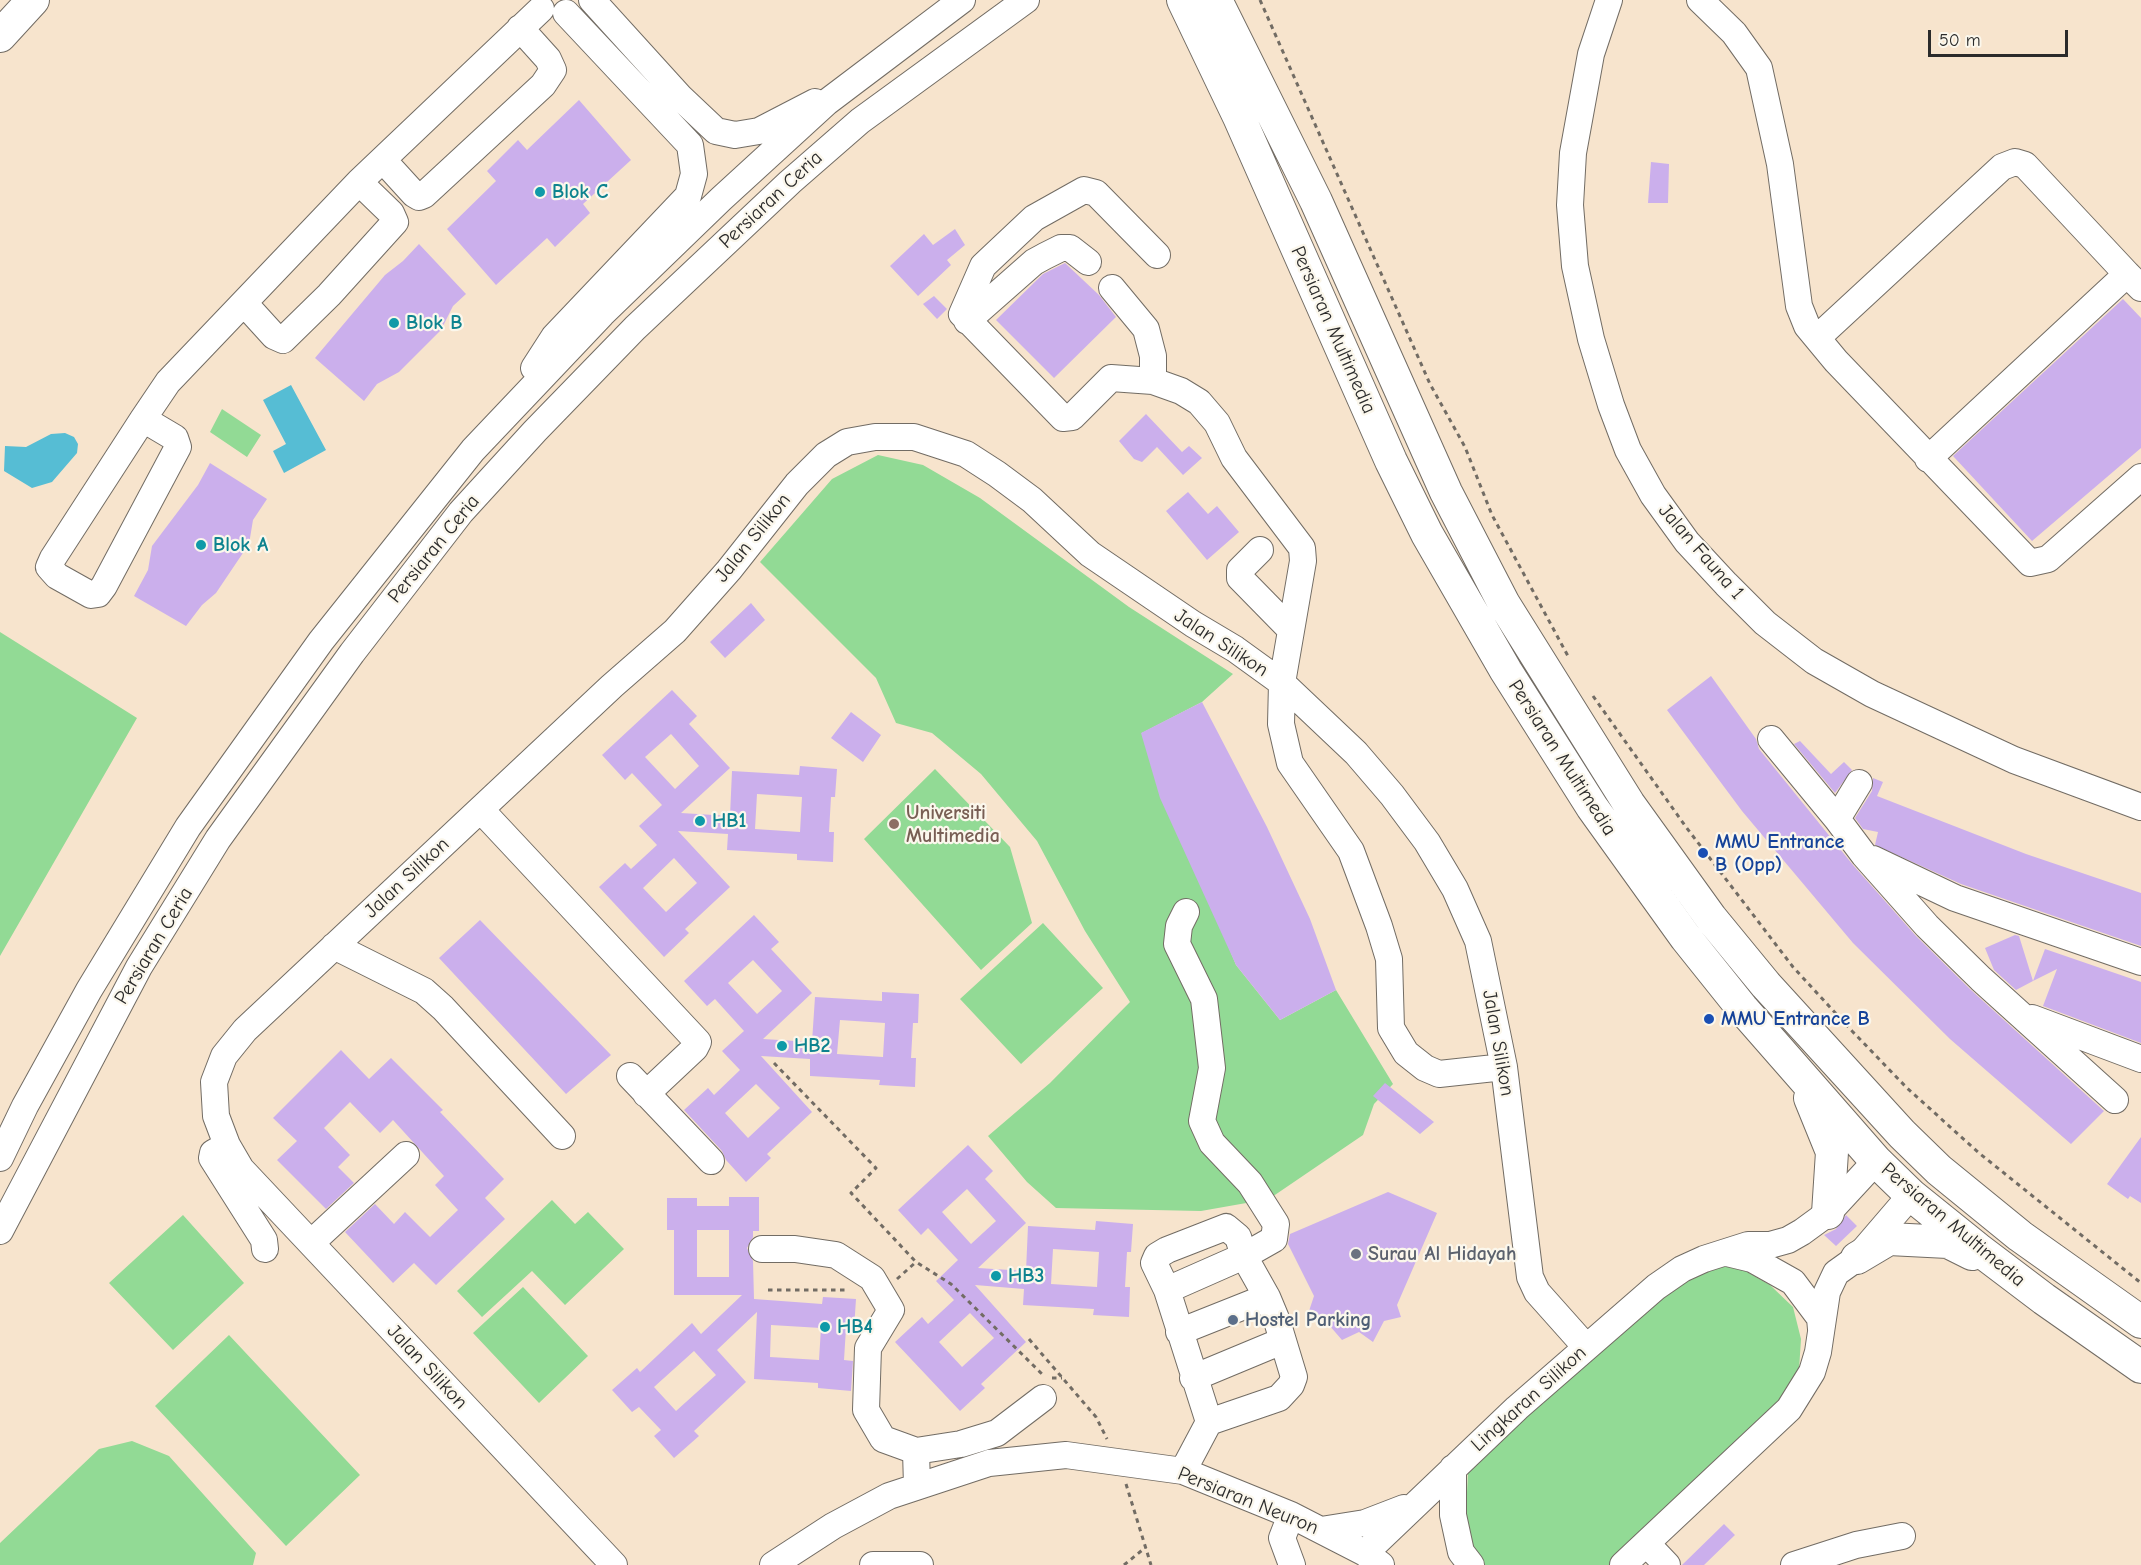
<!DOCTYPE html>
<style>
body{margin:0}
#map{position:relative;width:2141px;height:1565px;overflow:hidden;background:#f7e4cd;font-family:"Comic Neue",sans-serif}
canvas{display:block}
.scale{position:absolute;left:1928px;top:30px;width:140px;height:27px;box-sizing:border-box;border:3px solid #2b2b2b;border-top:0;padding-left:8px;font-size:18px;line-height:21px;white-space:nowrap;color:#2b2b2b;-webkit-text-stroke:4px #fbf7ec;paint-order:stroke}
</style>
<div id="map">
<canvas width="2141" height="1565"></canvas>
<div class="scale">50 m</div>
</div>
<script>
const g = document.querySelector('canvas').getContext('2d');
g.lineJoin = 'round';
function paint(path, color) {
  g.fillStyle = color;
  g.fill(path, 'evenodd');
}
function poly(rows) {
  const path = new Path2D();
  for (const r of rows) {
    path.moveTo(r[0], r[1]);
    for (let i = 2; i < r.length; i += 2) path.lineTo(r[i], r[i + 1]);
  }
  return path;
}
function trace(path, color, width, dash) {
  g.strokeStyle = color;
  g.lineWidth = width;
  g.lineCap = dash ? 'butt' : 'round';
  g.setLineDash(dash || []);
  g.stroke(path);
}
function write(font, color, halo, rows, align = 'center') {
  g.font = font + ' "Comic Neue",sans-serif';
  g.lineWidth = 4.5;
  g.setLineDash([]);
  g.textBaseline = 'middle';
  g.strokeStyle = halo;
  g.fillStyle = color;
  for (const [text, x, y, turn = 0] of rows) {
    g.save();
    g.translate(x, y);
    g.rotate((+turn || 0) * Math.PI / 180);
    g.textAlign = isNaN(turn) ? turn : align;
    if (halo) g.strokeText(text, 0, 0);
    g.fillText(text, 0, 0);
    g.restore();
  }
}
paint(poly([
 [222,409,261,435,247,457,210,432],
 [878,455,923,465,980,498,1129,607,1233,674,1202,702,1142,733,1236,965,1280,1020,1336,990,1393,1084,1374,1104,1363,1135,1269,1199,1201,1211,1056,1208,1027,1182,988,1136,1050,1083,1130,1002,1085,931,1037,841,981,774,932,733,896,723,876,678,760,562,832,479],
 [0,632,137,718,0,956],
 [935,769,1010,847,1032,923,981,970,864,839],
 [1043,923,1103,988,1021,1064,960,999],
 [552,1200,575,1224,588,1212,624,1249,565,1305,532,1271,482,1317,457,1291],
 [183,1215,244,1283,173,1350,109,1283],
 [1720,1264,1742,1269,1770,1285,1793,1307,1801,1339,1799,1370,1789,1391,1615,1565,1485,1565,1465,1533,1468,1472,1532,1409,1667,1290],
 [523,1287,588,1356,539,1403,473,1333],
 [229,1335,360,1475,286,1546,155,1406],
 [132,1441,169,1456,256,1553,253,1565,0,1565,0,1543,99,1449]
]), '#92da95');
paint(poly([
 [291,385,326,450,284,473,273,451,286,444,263,400],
 [65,433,74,437,78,444,77,453,52,482,32,488,4,471,5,446,26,447,51,434]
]), '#56bdd4');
paint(poly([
 [579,100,631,160,583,204,590,213,555,247,547,238,496,285,447,229,496,181,487,171,518,140,527,150],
 [1651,162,1669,164,1668,203,1648,203],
 [955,229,965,245,947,260,951,265,918,296,890,266,924,234,933,245],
 [419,244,466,294,453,306,441,330,399,372,377,384,364,401,315,358,385,275,403,261],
 [1065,263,1099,295,1116,317,1054,378,996,320,1043,274],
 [934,296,947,309,937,319,923,304],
 [2123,299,2141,318,2141,448,2032,541,1953,456],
 [1146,414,1182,452,1189,446,1202,458,1183,475,1157,447,1142,462,1134,459,1119,441],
 [210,463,267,499,253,520,249,544,216,593,202,605,186,626,134,596,148,570,152,546,198,485],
 [1188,492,1208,514,1217,506,1239,532,1207,560,1166,511],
 [751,603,765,620,725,658,710,642],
 [1711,676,1756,739,1759,749,1853,865,1916,936,1971,990,2104,1111,2071,1144,1950,1039,1853,943,1742,811,1667,710],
 [672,690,697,716,689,724,730,768,681,813,730,816,732,771,799,775,800,766,837,769,835,797,831,797,829,832,834,832,833,862,797,860,797,854,727,850,728,834,678,831,730,887,685,929,689,933,664,957,599,887,625,863,631,869,657,845,639,826,662,805,632,773,625,780,602,755],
 [671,734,699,766,675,789,645,757],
 [757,794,802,797,800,832,755,829],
 [674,858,697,883,666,912,643,888],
 [1202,702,1267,827,1310,919,1336,990,1280,1020,1236,965,1160,798,1141,733],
 [851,712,881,735,863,762,831,738],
 [1800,741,1831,774,1844,762,1852,770,1835,793,1794,744],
 [1873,778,1883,782,1877,796,2026,854,2141,893,2141,946,1961,884,1875,845,1878,832,1863,829,1855,818,1872,791],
 [754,915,779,942,771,949,812,993,763,1039,812,1042,815,997,882,1001,882,992,919,994,918,1023,913,1023,911,1058,916,1058,915,1087,879,1085,880,1080,810,1076,810,1059,761,1056,812,1112,767,1154,771,1158,746,1182,726,1160,722,1151,684,1110,708,1088,714,1095,740,1070,722,1051,744,1031,715,999,707,1006,684,981],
 [753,960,782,991,757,1014,728,983],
 [840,1020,885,1023,883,1057,837,1054],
 [756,1084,780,1108,748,1138,725,1113],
 [480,920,611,1055,566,1094,439,958],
 [2015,935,2019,936,2033,981,2016,990,1994,970,1985,948],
 [2045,949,2141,982,2141,1043,2043,1006,2057,969,2033,981],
 [341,1050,369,1079,391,1058,443,1110,440,1112,504,1179,485,1198,505,1219,436,1285,414,1263,393,1283,345,1232,375,1204,394,1224,405,1212,430,1237,458,1210,435,1185,444,1176,393,1120,380,1133,350,1102,324,1128,350,1155,338,1167,354,1183,326,1209,277,1160,297,1141,273,1118],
 [1385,1083,1434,1122,1420,1134,1373,1096],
 [2141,1137,2141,1203,2130,1196,2128,1199,2107,1184],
 [968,1145,993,1171,985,1179,1026,1223,978,1268,1026,1271,1028,1226,1095,1230,1096,1221,1133,1224,1131,1252,1127,1252,1125,1287,1130,1287,1129,1317,1093,1315,1094,1309,1023,1305,1024,1289,975,1285,1026,1342,981,1384,985,1388,960,1411,895,1342,922,1317,928,1324,954,1300,936,1281,958,1260,928,1228,921,1235,898,1210],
 [967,1189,996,1221,971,1244,942,1212],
 [1053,1249,1099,1252,1097,1287,1051,1284],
 [970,1313,994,1338,962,1367,939,1342],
 [1388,1192,1437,1213,1397,1305,1401,1317,1384,1321,1373,1342,1359,1332,1342,1340,1329,1325,1308,1314,1314,1296,1288,1244,1290,1234],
 [729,1197,759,1197,759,1231,753,1231,753,1237,747,1248,753,1261,754,1299,822,1304,823,1297,856,1299,854,1329,846,1328,844,1360,853,1361,851,1391,818,1388,818,1383,754,1379,757,1312,717,1350,746,1382,694,1431,699,1436,674,1458,654,1436,661,1430,639,1407,632,1412,612,1390,637,1368,640,1372,692,1323,701,1334,742,1295,674,1295,674,1230,667,1230,667,1198,697,1198,697,1206,729,1206],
 [697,1230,729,1230,729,1277,697,1277],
 [771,1325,821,1328,819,1360,770,1357],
 [694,1351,716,1375,676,1411,654,1387],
 [1846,1215,1857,1226,1836,1246,1824,1235,1836,1229],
 [1724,1524,1735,1535,1704,1565,1682,1565]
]), '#cbafec');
const minor = poly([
 [592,0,680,97,716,131,735,135,759,131,815,102],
 [1609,0,1591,54,1573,153,1570,205,1575,266,1591,339,1611,405,1628,450,1653,495,1687,542,1726,584,1765,623,1814,661,1872,694,2014,760,2141,807],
 [1700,0,1734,33,1759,68,1780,164,1799,306,1807,326,1836,361,2030,563,2048,559,2141,477],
 [383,160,414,194,419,197,424,195,543,85,553,70,548,59,520,28],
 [1157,255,1096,193,1084,190,1034,218,983,266,962,314,1063,418,1072,417,1111,378,1153,381,1181,391,1199,402,1217,423,1234,458,1302,548,1303,561,1282,683,1281,724,1290,763,1351,851,1379,926,1389,959,1391,1028,1406,1053,1425,1068,1439,1074,1504,1067],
 [1112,288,1146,329,1153,356,1153,381],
 [244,303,274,336,283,340,329,295,395,222,391,213,359,182],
 [967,321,1034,262,1045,256,1061,248,1070,248,1088,262],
 [1817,338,2002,167,2015,162,2025,165,2127,274],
 [534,368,554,337,688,196,694,174,690,145,566,13],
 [143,419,175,438,178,447,104,586,98,594,91,595,57,576,49,567,53,558,143,419,168,382,359,182,541,9],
 [1928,459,2127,274,2141,288],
 [1260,550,1240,570,1240,578,1291,630],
 [1771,739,1837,819],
 [1859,783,1837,819,1864,855,1927,926,1981,979,2115,1100],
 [481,810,698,1042,695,1048,646,1094],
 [1873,859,1955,898,2141,962],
 [334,946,424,991,443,1008,562,1136],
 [2032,1018,2141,1059],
 [630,1076,711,1161],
 [227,1145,213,1153,212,1158,264,1240,265,1249],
 [0,1158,25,1106,89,990,188,827,321,641,473,450,602,314,721,199,827,102,962,0],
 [0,1231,139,967,218,839,352,653,461,512,535,431,635,328,790,182,860,121,1026,0],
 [311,1243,406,1155],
 [762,1249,795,1249,836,1255,872,1278,891,1310,868,1348,866,1410,883,1439,916,1451,917,1486],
 [1727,1253,1752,1259,1793,1282,1820,1318,1821,1329],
 [1167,1290,1244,1256,1274,1239,1276,1224,1250,1183,1212,1143,1202,1121,1212,1068,1204,999,1177,944,1179,926,1186,912],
 [1179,1332,1267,1297],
 [1193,1378,1282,1341],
 [916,1451,961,1444,997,1433,1043,1398],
 [1453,1468,1453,1515,1461,1552,1471,1565],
 [1183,1471,1209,1422,1279,1398,1291,1385,1294,1377,1277,1321,1267,1297,1244,1256,1238,1237,1226,1227,1167,1250,1157,1256,1154,1263,1167,1290,1209,1422],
 [1291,1515,1282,1538,1292,1565],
 [1321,1530,1365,1523,1404,1508],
 [1647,1544,1667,1565],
 [1365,1553,1517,1408,1656,1287,1682,1269,1704,1259,1748,1245,1770,1245,1788,1240,1802,1232,1828,1213,1876,1161],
 [614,1565,241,1169,227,1145,216,1116,214,1082,224,1056,245,1030,612,686,675,631,729,570,797,484,826,455,847,442,875,437,914,437,966,454,997,474,1032,500,1090,554,1193,624,1235,649,1282,683,1356,753,1392,795,1427,842,1455,889,1478,941,1504,1067,1530,1277,1537,1292,1586,1347],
 [773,1565,833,1526,889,1496,989,1463,1066,1455,1183,1471,1291,1515,1365,1553,1381,1565],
 [873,1565,920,1565],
 [1623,1565,1789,1409,1812,1372,1818,1352,1827,1292,1836,1273,1857,1258,1911,1195],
 [1794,1565,1856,1545,1902,1536]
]);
const major = poly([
 [1183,0,1239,117,1391,461,1427,534,1506,671,1592,807,1686,938,1742,1008,1876,1161,1911,1195,1978,1249,2044,1299,2141,1367],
 [1216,0,1316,201,1446,492,1504,604,1629,804,1711,918,1766,985,1902,1134,1939,1170,2020,1236,2141,1322],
 [0,36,33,0],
 [1810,1098,1832,1152,1828,1213],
 [1857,1258,1889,1239,1948,1242,1972,1254]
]);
trace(minor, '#726c64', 28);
trace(major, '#726c64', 34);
trace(poly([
 [1260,0,1430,384,1465,447,1492,515,1569,658],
 [1593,696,1686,827,1793,967,1852,1031,1907,1088,1979,1153,2141,1283],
 [774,1063,876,1168,851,1193,916,1262,951,1284,1043,1375],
 [897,1279,916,1262],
 [768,1290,849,1290],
 [1029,1339,1096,1417,1107,1439],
 [1052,1378,1062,1378],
 [1126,1484,1151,1565],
 [1124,1565,1146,1547]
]), '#726c64', 3, [4.5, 4.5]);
trace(minor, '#fff', 26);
trace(major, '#fff', 32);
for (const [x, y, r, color] of [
 [540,192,6,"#0f9aa8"],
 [394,323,6,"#0f9aa8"],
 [201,545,6,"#0f9aa8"],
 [700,821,6,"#0f9aa8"],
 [894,824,6,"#8d6e63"],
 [1703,853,6,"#1a4fb4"],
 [1709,1019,6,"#1a4fb4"],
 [782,1046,6,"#0f9aa8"],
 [1356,1254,6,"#6b7280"],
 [996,1276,6,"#0f9aa8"],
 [1233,1320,6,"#5c6f8a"],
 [825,1327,6,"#0f9aa8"]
]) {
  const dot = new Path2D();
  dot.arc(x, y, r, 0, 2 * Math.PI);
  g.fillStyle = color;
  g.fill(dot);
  trace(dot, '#fbf7ec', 2);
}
write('bold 20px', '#0d838f', '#fbf7ec', [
 ["Blok C",552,192],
 ["Blok B",406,323],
 ["Blok A",213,545],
 ["HB1",712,821],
 ["HB2",794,1046],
 ["HB3",1008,1276],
 ["HB4",837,1327]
], 'left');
write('20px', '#2b2b2b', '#fbf7ec', [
 ["Persiaran Ceria",771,200,-43],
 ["Persiaran Multimedia",1333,330,66],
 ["Jalan Silikon",753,538,-51],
 ["Persiaran Ceria",434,549,-51],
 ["Jalan Fauna 1",1701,552,49],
 ["Jalan Silikon",1221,643,33],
 ["Persiaran Multimedia",1562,758,57],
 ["Jalan Silikon",407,878,-43],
 ["Persiaran Ceria",154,946,-59],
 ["Jalan Silikon",1498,1043,80],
 ["Persiaran Multimedia",1953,1225,40],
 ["Jalan Silikon",427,1367,47],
 ["Lingkaran Silikon",1529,1399,-42],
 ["Persiaran Neuron",1248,1501,22]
]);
write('bold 20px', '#785e54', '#fbf7ec', [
 ["Universiti",906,813],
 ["Multimedia",906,836]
], 'left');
write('bold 20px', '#164399', '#fbf7ec', [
 ["MMU Entrance",1715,842],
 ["B (Opp)",1715,865],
 ["MMU Entrance B",1721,1019]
], 'left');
write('bold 20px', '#5b616d', '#fbf7ec', [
 ["Surau Al Hidayah",1368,1254]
], 'left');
write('bold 20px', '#4e5e75', '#fbf7ec', [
 ["Hostel Parking",1245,1320]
], 'left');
</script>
